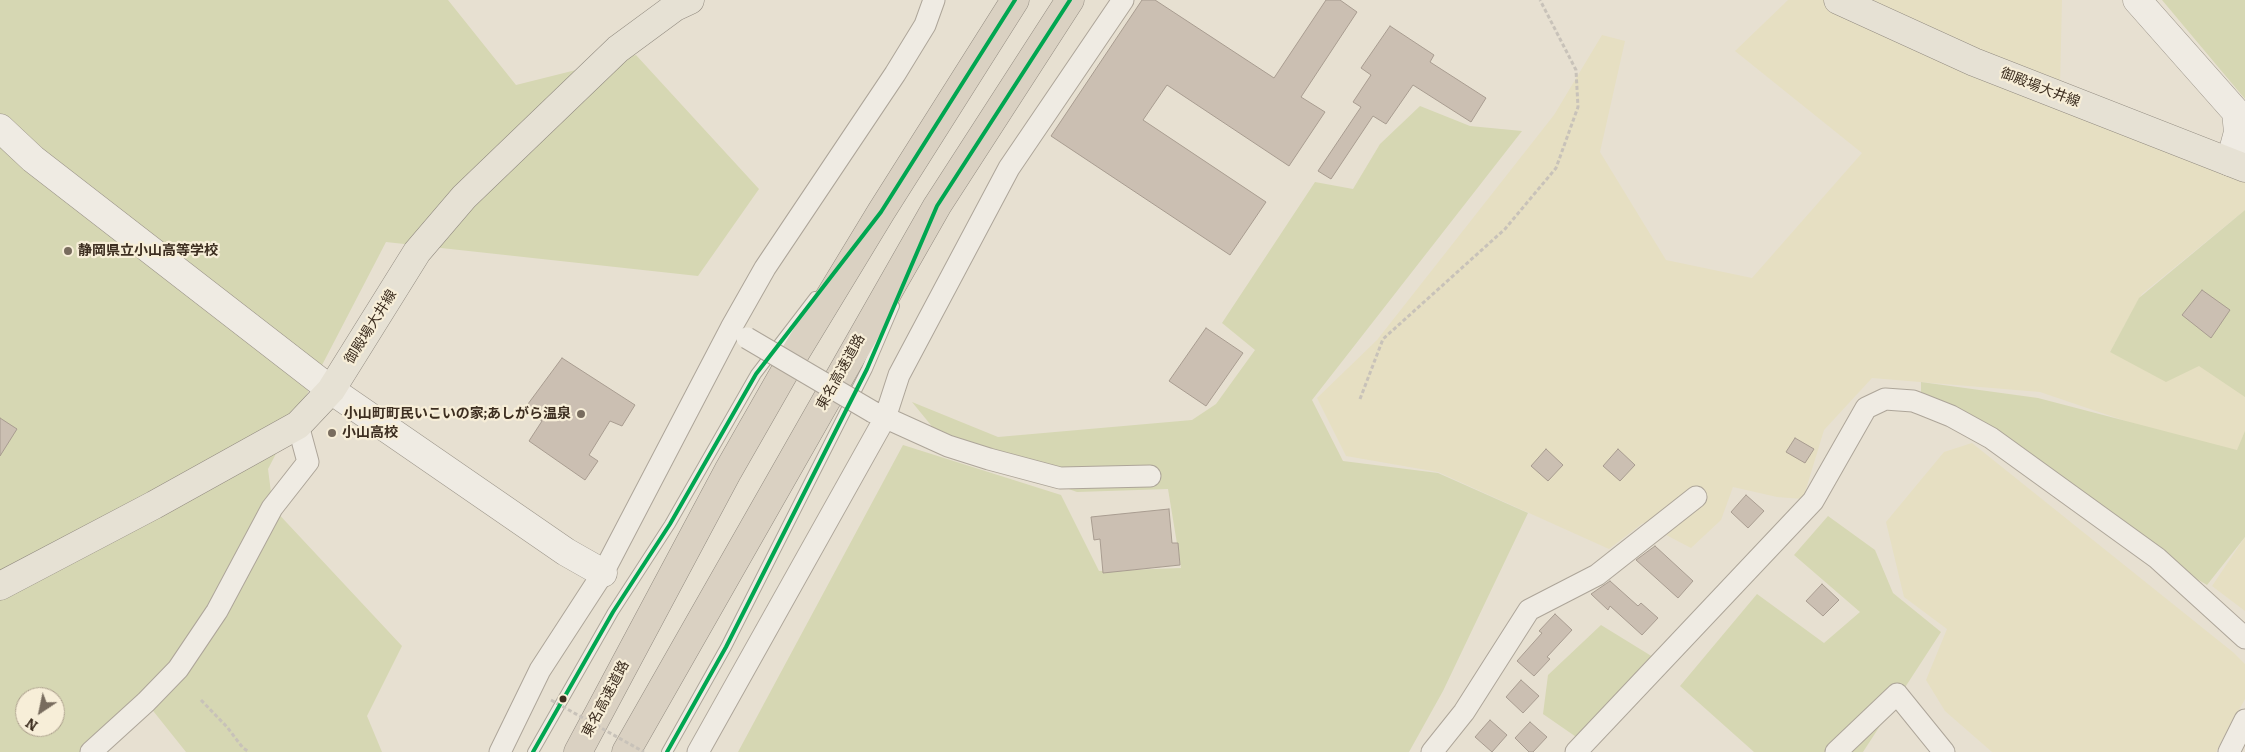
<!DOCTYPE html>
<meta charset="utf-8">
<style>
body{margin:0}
#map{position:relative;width:2245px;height:752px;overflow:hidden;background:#e7e0d1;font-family:Bitter,serif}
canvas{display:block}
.north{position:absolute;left:15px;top:687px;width:50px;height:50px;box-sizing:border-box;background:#f7eed8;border:1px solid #ada18e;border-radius:50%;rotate:214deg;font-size:14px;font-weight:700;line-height:20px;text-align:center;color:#3d2e20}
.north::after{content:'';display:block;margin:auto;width:18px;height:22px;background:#786c5e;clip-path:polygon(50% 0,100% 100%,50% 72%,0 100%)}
</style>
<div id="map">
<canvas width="2245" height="752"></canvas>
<div class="north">N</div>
</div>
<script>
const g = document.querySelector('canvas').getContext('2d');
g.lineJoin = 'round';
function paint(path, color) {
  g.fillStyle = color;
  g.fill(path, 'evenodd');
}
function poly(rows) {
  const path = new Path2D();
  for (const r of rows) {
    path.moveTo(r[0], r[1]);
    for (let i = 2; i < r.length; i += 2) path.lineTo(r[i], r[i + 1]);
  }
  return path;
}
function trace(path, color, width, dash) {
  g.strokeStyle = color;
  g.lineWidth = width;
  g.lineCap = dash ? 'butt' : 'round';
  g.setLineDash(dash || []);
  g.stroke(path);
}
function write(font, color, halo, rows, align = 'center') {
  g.font = font + ' Bitter,"Noto Sans JP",serif';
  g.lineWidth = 4.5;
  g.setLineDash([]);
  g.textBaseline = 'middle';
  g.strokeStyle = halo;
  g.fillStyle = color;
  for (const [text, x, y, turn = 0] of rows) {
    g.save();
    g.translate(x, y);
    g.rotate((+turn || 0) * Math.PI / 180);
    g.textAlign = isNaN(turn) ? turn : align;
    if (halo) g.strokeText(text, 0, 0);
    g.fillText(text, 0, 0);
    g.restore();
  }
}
paint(poly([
 [1788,0,2062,0,2060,86,2245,180,2245,210,2142,294,2110,352,2204,363,2245,396,2245,451,2196,445,2040,392,1872,378,1824,430,1803,499,1777,497,1733,487,1721,520,1691,548,1643,523,1609,549,1438,472,1346,456,1317,398,1377,340,1554,115,1602,35,1625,41,1600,152,1666,260,1752,278,1862,153,1735,51],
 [1972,443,2234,653,2245,664,2245,699,2216,752,1992,752,1945,711,1926,680,1947,629,1904,597,1886,522,1944,452],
 [2245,537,2245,611,2212,586]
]), '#e6dfc2');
paint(poly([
 [0,0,448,0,516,85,636,55,759,189,698,276,386,242,268,469,273,508,402,646,367,716,382,752,186,752,146,702,103,752,0,752],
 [25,697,55,697,55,727,25,727],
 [2162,0,2245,0,2245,99],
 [1420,106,1470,126,1522,131,1312,400,1343,461,1438,473,1528,513,1443,691,1409,752,738,752,903,445,1061,495,1099,571,1181,568,1168,489,1077,492,948,446,912,402,998,437,1192,420,1216,404,1255,350,1222,323,1315,182,1353,189,1380,144],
 [2245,210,2245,397,2199,366,2166,382,2110,352,2139,298],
 [1921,382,2038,398,2237,450,2245,431,2245,537,2207,585,2137,544,1921,404],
 [1828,516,1875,550,1893,593,1941,632,1863,752,1754,752,1680,686,1757,594,1824,643,1860,612,1794,555],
 [1601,625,1653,657,1582,741,1543,714,1548,675]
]), '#d6d7b3');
const building = poly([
 [1142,0,1155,0,1274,78,1326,0,1340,0,1357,12,1301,97,1325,112,1289,166,1167,85,1143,120,1266,202,1230,255,1051,136,1142,0],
 [1390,26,1434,55,1430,62,1486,98,1471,122,1413,85,1386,124,1373,116,1331,179,1318,171,1361,107,1353,102,1371,75,1361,68,1390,26],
 [2202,290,2230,310,2211,338,2182,315,2202,290],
 [1206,328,1243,353,1206,406,1169,381,1206,328],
 [562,358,635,405,622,426,610,421,589,455,598,461,585,480,529,441,542,421,525,408,562,358],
 [0,418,17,429,0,456,0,418],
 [1795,438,1814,449,1805,463,1786,452,1795,438],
 [1546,449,1563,465,1548,481,1531,466,1546,449],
 [1618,449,1635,465,1620,481,1603,466,1618,449],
 [1746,495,1764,511,1748,528,1731,512,1746,495],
 [1169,509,1172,543,1178,543,1180,565,1103,573,1100,539,1094,540,1091,517,1169,509],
 [1655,546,1693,581,1678,598,1636,560,1655,546],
 [1610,581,1638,606,1641,603,1658,618,1642,635,1610,606,1608,610,1591,594,1610,581],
 [1822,584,1839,600,1823,616,1806,601,1822,584],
 [1555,614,1572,630,1547,657,1550,659,1534,676,1517,661,1542,633,1539,631,1555,614],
 [1521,680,1539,696,1523,713,1506,697,1521,680],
 [1490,720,1507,735,1492,752,1475,737,1490,720],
 [1530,722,1547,737,1533,752,1529,752,1515,738,1530,722]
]);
paint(building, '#cbbfb2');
trace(building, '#a89c90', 1);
const lane = poly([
 [533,752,613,612,670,524,756,374,815,297],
 [667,752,726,647,867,369,894,306]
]);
const street = poly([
 [873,412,948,446,989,459,1060,478,1150,476],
 [91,752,146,702,178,669,217,611,272,508,308,462,298,425],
 [500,752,540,670,603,573,731,328,765,268,895,74,925,25,934,0],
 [698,752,885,418,899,375,1009,168,1123,0],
 [1432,752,1464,712,1529,610,1597,575,1696,497],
 [1576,752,1813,501,1866,408,1885,399,1913,401,1921,404,1951,416,1991,438,2157,558,2245,638],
 [1836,752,1897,694,1944,752],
 [2229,752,2245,720]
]);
const secondary = poly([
 [2137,0,2236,112,2238,132,2230,162],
 [0,128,33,159,331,390,566,552,603,573]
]);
const primary = poly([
 [1838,0,1974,62,2245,168],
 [0,586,154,505,298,425,331,390,417,252,464,197,618,49,675,7,690,0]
]);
const highway = poly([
 [578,752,728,471,796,352,881,212,1015,0],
 [626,752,937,206,1070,0]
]);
trace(lane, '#ada599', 12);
trace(street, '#ada599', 23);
trace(secondary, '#9c958a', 29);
trace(primary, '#928b80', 29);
trace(highway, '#928b80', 29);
trace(poly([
 [1360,399,1383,339,1505,229,1556,168,1578,107,1576,70,1540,0],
 [201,700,227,727,243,748,249,752]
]), '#c8c2b9', 3, [4, 2.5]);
trace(lane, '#efebe3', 10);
trace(street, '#efebe3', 21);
trace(secondary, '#efebe3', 28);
trace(primary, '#e6e1d4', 28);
trace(highway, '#dad1c2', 28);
const streetBridge = poly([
 [747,338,873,412]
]);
trace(streetBridge, '#ada599', 23, []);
trace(poly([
 [551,700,644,752]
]), '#c8c2b9', 3, [4, 2.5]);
trace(streetBridge, '#efebe3', 21);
trace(poly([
 [533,752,613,612,670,524,756,374,881,212,1015,0],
 [667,752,726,647,867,369,937,206,1070,0]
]), '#00a651', 4);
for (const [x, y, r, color] of [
 [68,251,5,"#786c5e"],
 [581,414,5,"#786c5e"],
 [332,433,5,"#786c5e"],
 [563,699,4.5,"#3d2e20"]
]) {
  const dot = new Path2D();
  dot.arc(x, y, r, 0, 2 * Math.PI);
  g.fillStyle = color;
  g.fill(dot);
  trace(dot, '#f7eed8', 2);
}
write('14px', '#3d2e20', '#f7eed8', [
 ["御殿場大井線",2040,88,21],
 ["御殿場大井線",371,327,-58],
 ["東名高速道路",841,372,-61],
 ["東名高速道路",606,699,-62]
]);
write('bold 14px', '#3d2e20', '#f7eed8', [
 ["静岡県立小山高等学校",78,251],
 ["小山町町民いこいの家;あしがら温泉",571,414,"right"],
 ["小山高校",342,433]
], 'left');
</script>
